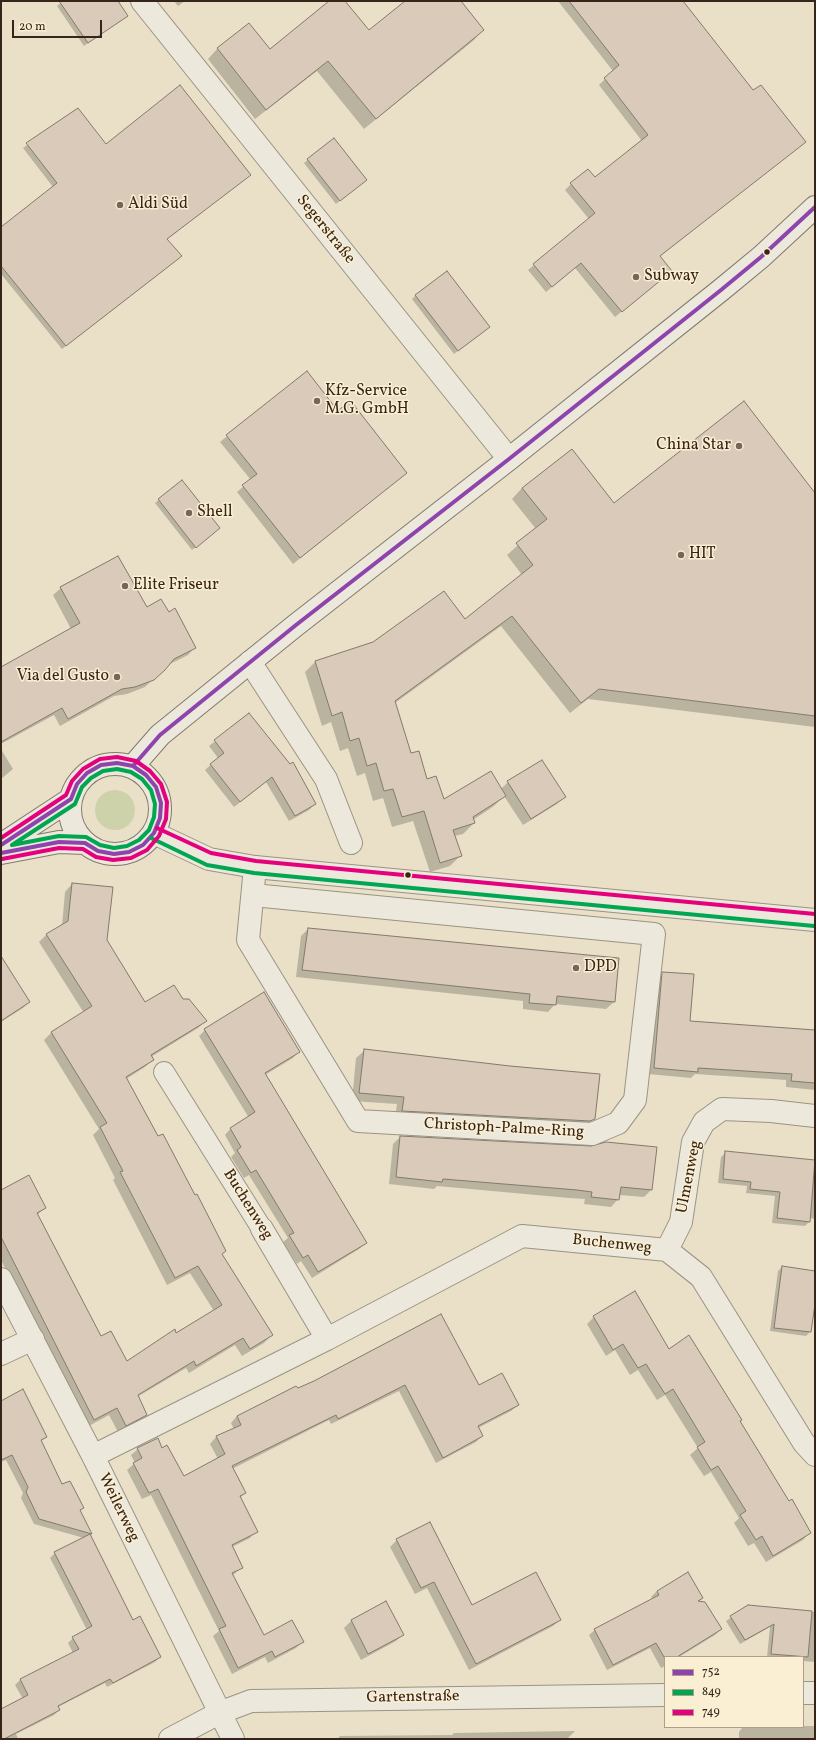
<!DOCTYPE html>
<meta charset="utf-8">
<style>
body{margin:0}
#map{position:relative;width:816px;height:1740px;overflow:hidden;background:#e9e0c7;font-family:Vollkorn,serif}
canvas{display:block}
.frame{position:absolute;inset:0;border:2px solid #37241a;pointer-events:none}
.legend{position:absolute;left:664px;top:1656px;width:140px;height:72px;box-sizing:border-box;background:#faefd2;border:1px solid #ac9e88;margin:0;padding:5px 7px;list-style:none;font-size:12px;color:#37241a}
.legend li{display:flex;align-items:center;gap:8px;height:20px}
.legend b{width:20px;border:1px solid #ac9e88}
.scale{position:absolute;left:12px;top:20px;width:90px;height:18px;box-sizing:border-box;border:2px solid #37241a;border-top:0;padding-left:5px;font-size:12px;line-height:14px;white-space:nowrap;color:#37241a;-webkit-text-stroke:3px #faefd2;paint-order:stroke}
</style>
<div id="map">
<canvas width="816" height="1740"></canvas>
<div class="frame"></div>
<ul class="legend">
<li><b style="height:5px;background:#8e44ad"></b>752</li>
<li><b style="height:5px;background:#00a651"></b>849</li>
<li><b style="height:5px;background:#e5007d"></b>749</li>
</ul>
<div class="scale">20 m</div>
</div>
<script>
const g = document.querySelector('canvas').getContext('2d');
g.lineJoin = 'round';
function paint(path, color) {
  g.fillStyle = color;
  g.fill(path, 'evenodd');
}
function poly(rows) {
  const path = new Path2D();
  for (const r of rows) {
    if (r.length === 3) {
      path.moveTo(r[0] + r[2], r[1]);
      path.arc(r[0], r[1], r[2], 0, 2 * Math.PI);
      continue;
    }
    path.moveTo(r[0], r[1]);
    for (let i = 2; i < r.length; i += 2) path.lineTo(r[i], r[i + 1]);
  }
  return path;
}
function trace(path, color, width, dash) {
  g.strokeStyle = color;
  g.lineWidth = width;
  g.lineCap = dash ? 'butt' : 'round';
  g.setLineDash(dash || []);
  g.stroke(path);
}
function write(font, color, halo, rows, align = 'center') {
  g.font = font + ' Vollkorn,serif';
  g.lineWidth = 3;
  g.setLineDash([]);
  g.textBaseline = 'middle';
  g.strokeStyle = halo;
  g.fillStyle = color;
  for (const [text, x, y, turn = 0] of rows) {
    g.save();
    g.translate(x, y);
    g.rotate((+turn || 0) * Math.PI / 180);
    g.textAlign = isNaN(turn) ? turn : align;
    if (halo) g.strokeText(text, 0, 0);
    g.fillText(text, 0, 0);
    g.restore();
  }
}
paint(poly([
 [115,810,20]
]), '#cdd2ab');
paint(poly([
 [63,1,117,1,127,16,84,46,57,6],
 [174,1,185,1,178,6],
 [331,1,343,1,369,32,407,1,459,1,483,30,473,41,364,129,317,71,255,119,208,59,218,48,270,50],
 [558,1,682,1,753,91,804,142,659,257,664,276,615,317,575,268,546,292,528,270,589,219,565,190,571,184,594,178,642,141,599,85,613,71],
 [78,110,106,145,246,178,166,240,177,260,62,349,1,274,1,228,53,187,23,148],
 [334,139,362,183,336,204,304,163],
 [416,295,485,330,454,354,412,299],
 [306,372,337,412,406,473,293,564,237,492,251,480,220,442],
 [571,450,614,504,815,495,815,727,588,699,570,713,501,626,395,703,410,754,426,780,443,801,501,789,508,782,565,796,557,804,523,825,504,796,494,806,473,820,474,823,463,834,454,836,460,856,450,866,430,872,413,821,392,827,383,798,373,801,365,773,357,776,348,748,340,751,331,722,322,726,305,672,315,662,374,643,465,620,522,575,507,555,536,529,512,499,522,488],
 [182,481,215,532,192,550,155,503],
 [61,588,169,613,195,647,188,655,168,665,145,687,127,694,114,696,60,726,54,715,1,744,1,668,71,629,53,595],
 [249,715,315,804,309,810,289,821,266,782,234,807,205,770,218,758,209,746],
 [1,749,13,769,1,779],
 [72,884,145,1004,183,1000,205,1021,198,1028,151,1057,152,1060,145,1067,126,1079,157,1137,225,1251,221,1255,272,1335,264,1343,242,1356,235,1345,189,1373,186,1368,137,1397,146,1415,138,1422,118,1432,109,1415,87,1427,1,1260,1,1191,45,1208,37,1215,100,1338,126,1362,214,1311,190,1273,167,1285,113,1180,115,1178,93,1135,99,1129,44,1040,52,1032,84,1013,39,942,47,934,62,926,65,892],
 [308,929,618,959,614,1002,606,1009,555,1004,548,1012,523,1009,523,1001,296,977,301,936],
 [1,968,29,1002,23,1008,1,1022],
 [663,973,689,1022,815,1031,815,1090,786,1087,786,1080,695,1074,691,1078,648,1074,657,979],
 [205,1030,299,1051,293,1058,265,1075,366,1243,359,1249,312,1278,301,1261,297,1264,283,1242,288,1238,249,1175,244,1178,231,1157,235,1153,225,1135,231,1128,249,1118,199,1036],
 [364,1051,594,1119,586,1126,395,1118,397,1104,352,1101,356,1058],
 [400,1137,651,1190,644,1197,619,1195,618,1199,611,1207,584,1204,585,1199,569,1198,437,1186,434,1189,389,1184,393,1144],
 [726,1152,815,1161,815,1219,810,1218,809,1222,805,1226,772,1223,775,1196,746,1193,747,1186,718,1183,721,1157],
 [782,1267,815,1272,815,1296,810,1332,806,1336,770,1331,778,1271],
 [594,1317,669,1350,739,1421,789,1502,810,1532,803,1540,766,1562,754,1543,748,1546,734,1523,739,1518,711,1472,704,1476,690,1455,698,1448,665,1395,657,1400,638,1370,630,1375,615,1350,606,1356,587,1324],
 [314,1382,479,1387,518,1405,511,1411,478,1428,482,1436,476,1442,436,1463,399,1391,331,1424,329,1420,232,1469,245,1493,240,1498,256,1531,250,1538,232,1547,242,1567,232,1576,264,1636,302,1642,296,1648,268,1663,265,1657,232,1674,213,1636,219,1631,151,1495,142,1499,127,1470,135,1463,131,1455,138,1449,162,1449,184,1477,218,1459,210,1444,216,1437,234,1429,231,1423,237,1416],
 [1,1401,46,1437,40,1442,62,1486,83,1508,79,1511,90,1533,89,1535,133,1621,160,1657,155,1662,107,1687,105,1683,58,1707,59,1710,54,1715,16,1734,18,1739,1,1739,1,1712,23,1699,15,1685,20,1680,73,1653,68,1643,73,1638,87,1630,50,1558,55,1553,84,1538,34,1524,21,1498,23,1493,6,1460,1,1462],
 [397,1540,472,1606,560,1620,553,1626,469,1670,427,1588,415,1594,390,1547],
 [657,1591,702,1598,698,1602,721,1629,715,1635,679,1657,665,1657,665,1666,661,1668,650,1648,607,1670,589,1635,595,1630,653,1599,651,1597],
 [386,1602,403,1634,396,1641,361,1660,344,1628,351,1621],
 [748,1606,815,1612,815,1662,803,1661,803,1657,767,1657,770,1627,740,1644,726,1621],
 [803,1726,815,1726,815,1739,739,1739,739,1732,742,1728,798,1728],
 [575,1731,567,1739,337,1739,340,1736,452,1735,454,1733]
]), '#0003');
const building = poly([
 [59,1,118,1,128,16,88,43,59,1],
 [329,1,345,1,369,30,405,1,461,1,484,30,376,119,328,61,266,110,217,48,249,23,270,49,329,1],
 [569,1,683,1,753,90,761,85,806,142,660,256,672,271,622,312,581,263,552,287,533,264,595,213,570,183,588,169,595,177,648,135,604,78,619,65,569,1],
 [180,85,251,175,167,239,182,256,66,346,1,266,1,227,57,183,26,143,78,108,106,144,180,85],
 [334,138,367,180,340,201,307,159,334,138],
 [447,271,490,327,458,351,415,295,447,271],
 [307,371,338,411,350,400,407,473,300,558,242,485,257,474,226,435,307,371],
 [744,401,815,493,815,716,599,689,581,703,512,616,395,701,411,753,419,751,427,779,436,776,444,799,491,771,506,796,473,817,475,823,453,830,462,856,440,863,424,811,402,817,393,789,384,791,376,763,367,766,359,738,350,741,342,712,332,716,315,661,373,642,444,591,465,619,533,565,516,543,547,519,522,488,572,449,614,503,744,401],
 [182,480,220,528,196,548,158,499,182,480],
 [118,556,147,607,161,599,169,612,175,608,196,648,174,659,165,670,154,680,135,687,122,689,68,719,62,708,1,742,1,667,80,623,60,587,118,556],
 [249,713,290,764,293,762,316,804,295,816,272,777,240,802,210,764,224,753,214,740,249,713],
 [542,760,566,797,531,819,507,781,542,760],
 [72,883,113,887,107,940,145,1002,174,985,183,999,189,999,207,1021,151,1055,154,1060,126,1077,158,1136,163,1134,195,1195,197,1194,226,1251,222,1254,273,1335,250,1349,243,1338,196,1366,194,1361,138,1395,147,1415,126,1426,117,1408,94,1420,1,1237,1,1190,29,1175,46,1208,37,1213,101,1336,111,1331,127,1361,175,1329,176,1333,222,1305,198,1266,175,1278,120,1172,123,1171,100,1127,107,1123,51,1032,92,1006,46,934,68,921,72,883],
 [308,928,619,958,615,1002,557,996,556,1005,529,1003,530,994,302,970,308,928],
 [1,956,30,1002,1,1021,1,956],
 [662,972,694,974,690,1021,815,1030,815,1083,791,1081,792,1074,698,1068,698,1072,654,1068,662,972],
 [264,992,300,1052,265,1073,367,1243,318,1272,308,1255,303,1258,289,1235,294,1233,256,1170,251,1173,237,1150,241,1147,230,1128,255,1112,204,1029,264,992],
 [364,1049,510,1066,600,1074,595,1119,590,1121,402,1111,404,1097,359,1093,364,1049],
 [400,1136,591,1146,606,1142,657,1147,652,1190,621,1187,619,1200,591,1197,592,1192,577,1190,443,1179,442,1182,396,1177,400,1136],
 [725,1151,815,1160,810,1222,777,1218,780,1192,750,1189,751,1182,723,1179,725,1151],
 [782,1266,815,1271,815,1304,811,1332,774,1328,782,1266],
 [635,1291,669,1349,689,1335,742,1420,740,1421,789,1501,792,1499,811,1533,773,1556,762,1536,756,1540,740,1515,746,1511,718,1466,711,1470,697,1447,705,1442,673,1389,665,1394,646,1364,638,1368,623,1344,613,1350,593,1316,635,1291],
 [441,1314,479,1385,502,1373,519,1405,478,1426,483,1436,443,1458,405,1385,338,1419,336,1415,232,1466,246,1493,240,1496,258,1532,232,1545,243,1568,232,1573,264,1635,292,1620,304,1642,275,1657,272,1651,238,1668,219,1629,226,1626,158,1489,149,1493,133,1463,142,1458,137,1448,158,1438,162,1448,167,1445,184,1476,225,1454,216,1436,241,1425,237,1416,296,1386,298,1388,314,1381,441,1314],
 [23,1389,47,1437,41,1440,62,1484,70,1481,84,1508,80,1510,92,1534,39,1519,26,1492,28,1487,12,1455,1,1460,1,1401,23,1389],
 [430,1522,472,1605,536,1572,561,1620,476,1664,434,1582,421,1588,396,1539,430,1522],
 [90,1534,133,1620,140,1616,161,1657,113,1683,110,1679,58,1706,60,1710,4,1739,1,1739,1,1709,28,1695,20,1679,79,1649,72,1637,92,1626,54,1552,90,1534],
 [688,1572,703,1598,698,1601,705,1602,722,1629,677,1657,664,1657,656,1643,613,1665,594,1629,659,1595,657,1591,688,1572],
 [386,1601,404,1635,368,1654,351,1620,386,1601],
 [748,1605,812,1611,808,1657,771,1654,774,1624,745,1640,730,1616,748,1605]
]);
paint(building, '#d9cab9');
trace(building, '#827a6d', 1);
const pedestrian = poly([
 [164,1072,262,1229]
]);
const minor = poly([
 [142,1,509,459],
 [250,662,326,779,351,843],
 [253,895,654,934,635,1100,618,1123,592,1134,358,1121,248,940,255,867],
 [262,1229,327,1339],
 [667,1250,681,1222,693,1142,704,1122,722,1109,771,1111,815,1116],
 [1,1279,93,1456,233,1739],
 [1,1354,33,1339],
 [93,1456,327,1339,522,1236,667,1250,701,1277,804,1443,815,1455],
 [803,1693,815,1693],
 [170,1739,219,1713,251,1701,665,1695]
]);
const tertiary = poly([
 [154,833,209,859,255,867,815,920]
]);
const secondary = poly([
 [115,809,45],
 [133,766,160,735,296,625,509,459,721,290,761,257,815,207],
 [1,845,71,799],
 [1,853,59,842,85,843]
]);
trace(pedestrian, '#9b9384', 22);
trace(minor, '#9b9384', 24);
trace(tertiary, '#9b9384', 24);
trace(secondary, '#827a6d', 24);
trace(pedestrian, '#ece8db', 20);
trace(minor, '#ece8db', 22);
trace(tertiary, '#ece8db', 22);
trace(secondary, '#ece8db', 22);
trace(poly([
 [133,766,160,735,296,625,509,459,721,290,761,257,815,207],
 [1,845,71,799,77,784,87,773,101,765,117,763,133,766,146,775,156,787,161,803,160,818,154,833,143,845,129,852,114,854,98,851,85,843,59,842,1,853]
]), '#8e44ad', 4);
trace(poly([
 [117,769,131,772,142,779,151,790,155,804,154,817,149,830,139,840,127,846,114,848,100,845,86,837,59,836,12,845,75,804,82,787,91,778,103,771,117,769],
 [151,838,207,865,254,873,814,926]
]), '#00a651', 4);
trace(poly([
 [157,828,211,853,256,861,815,914],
 [1,838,66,795,72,781,83,769,100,759,117,757,136,761,150,771,161,784,167,802,166,819,159,836,147,850,131,858,113,860,96,857,83,849,59,848,2,859]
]), '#e5007d', 4);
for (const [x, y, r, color] of [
 [120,205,4,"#756657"],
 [767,252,3.5,"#37241a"],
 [636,277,4,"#756657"],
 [317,401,4,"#756657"],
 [739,446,4,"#756657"],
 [189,513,4,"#756657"],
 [681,555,4,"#756657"],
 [125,586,4,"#756657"],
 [117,677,4,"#756657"],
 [408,875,3.5,"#37241a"],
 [576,968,4,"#756657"]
]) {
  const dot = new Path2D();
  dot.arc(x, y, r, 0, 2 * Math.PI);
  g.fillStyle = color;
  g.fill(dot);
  trace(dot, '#faefd2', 1.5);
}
write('16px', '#37241a', '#faefd2', [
 ["Aldi Süd",128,205],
 ["Subway",644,277],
 ["Kfz-Service",325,392],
 ["M.G. GmbH",325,410],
 ["China Star",731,446,"right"],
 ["Shell",197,513],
 ["HIT",689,555],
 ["Elite Friseur",133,586],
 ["Via del Gusto",109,677,"right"],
 ["DPD",584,968]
], 'left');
write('16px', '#37241a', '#faefd2', [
 ["Segerstraße",325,230,51],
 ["Christoph-Palme-Ring",504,1129,3],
 ["Ulmenweg",690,1177,-79],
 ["Buchenweg",247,1205,58],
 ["Buchenweg",612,1245,6],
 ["Weilerweg",118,1508,64],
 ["Gartenstraße",413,1698,-1]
]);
</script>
